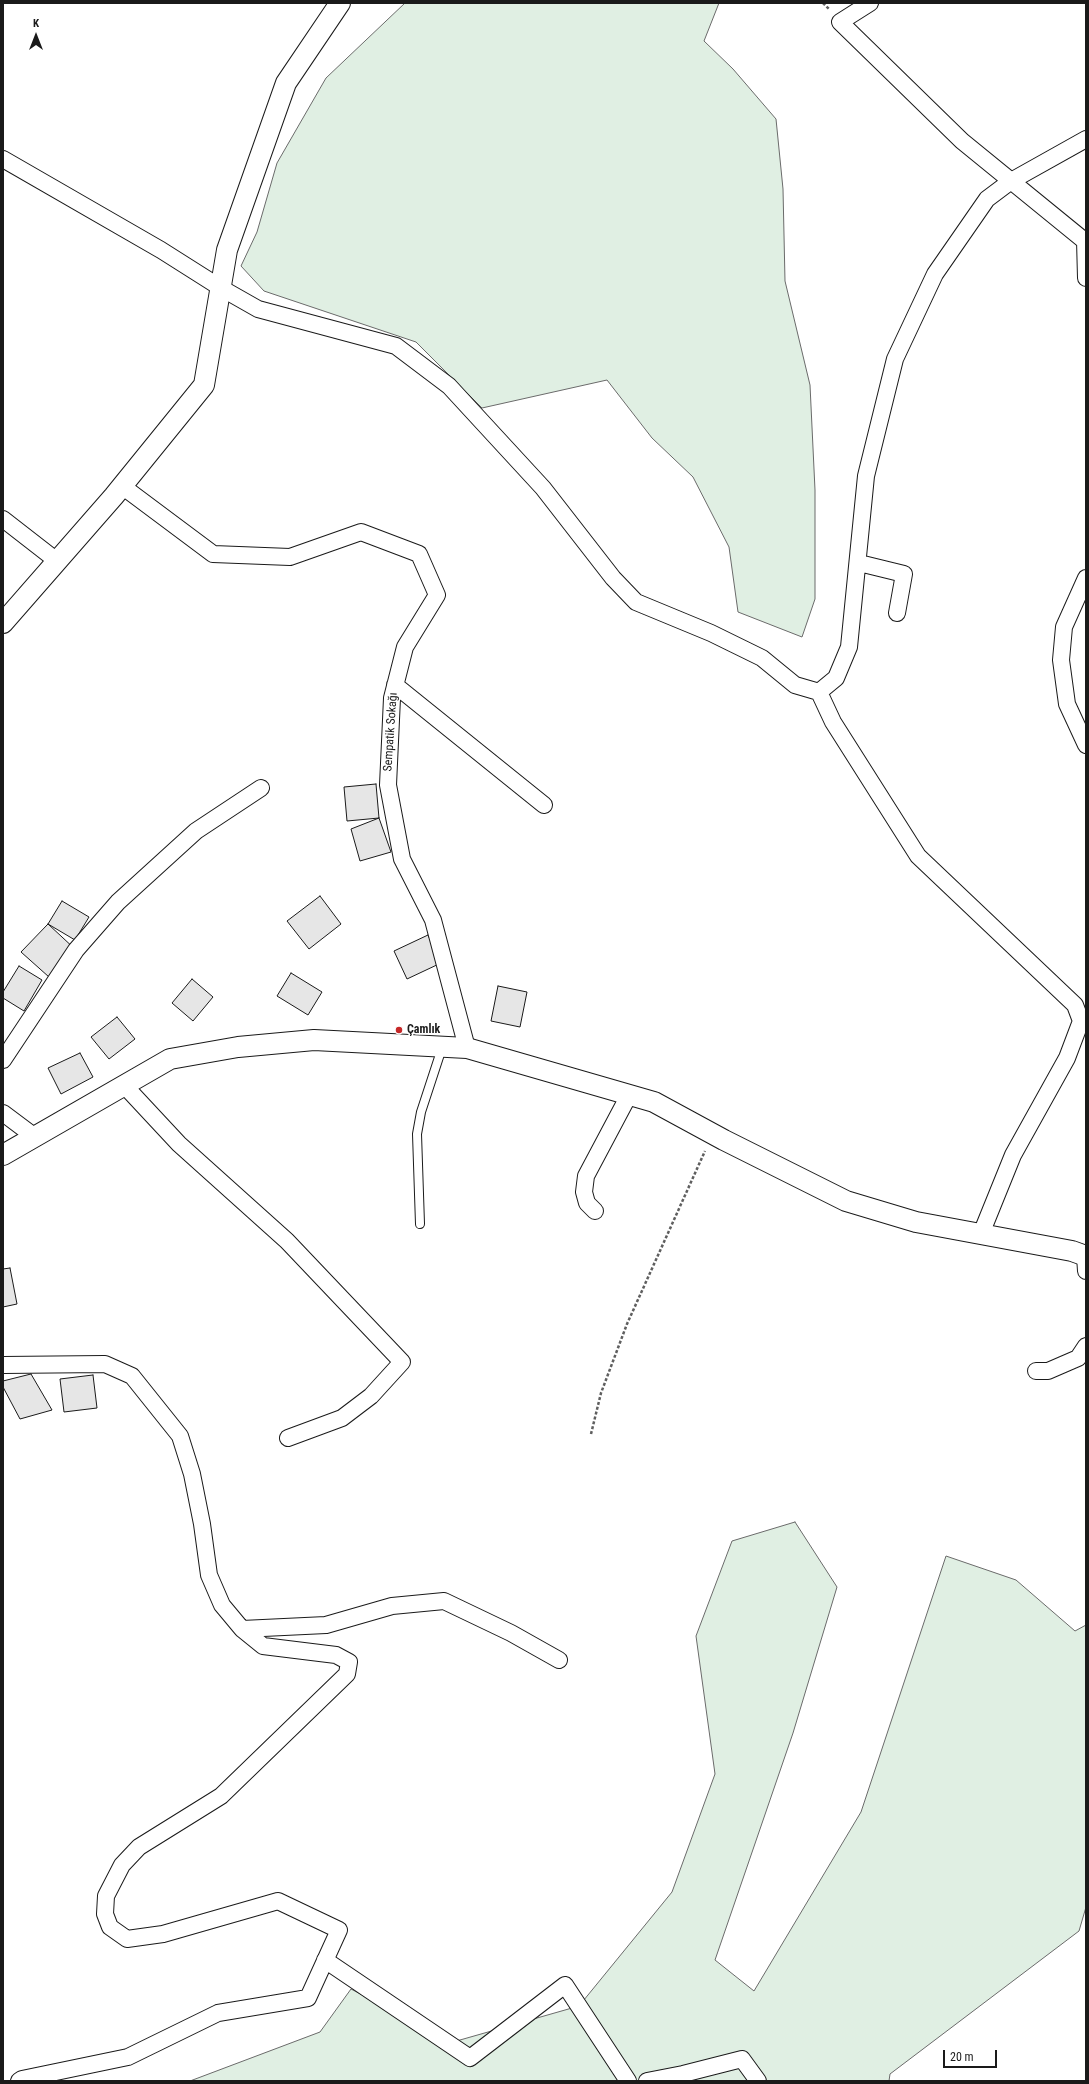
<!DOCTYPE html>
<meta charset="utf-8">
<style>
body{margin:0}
#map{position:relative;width:1089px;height:2084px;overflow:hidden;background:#fff;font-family:"Roboto Condensed",sans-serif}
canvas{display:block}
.frame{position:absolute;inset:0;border:4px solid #1a1a1a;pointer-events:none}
.north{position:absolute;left:16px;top:16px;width:40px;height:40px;-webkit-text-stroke:3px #fff;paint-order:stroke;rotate:0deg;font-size:11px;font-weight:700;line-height:16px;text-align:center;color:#1a1a1a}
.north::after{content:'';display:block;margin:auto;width:14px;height:18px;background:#1a1a1a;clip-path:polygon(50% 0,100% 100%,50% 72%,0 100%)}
.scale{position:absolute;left:943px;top:2050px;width:54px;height:18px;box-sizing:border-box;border:2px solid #1a1a1a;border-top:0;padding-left:5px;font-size:12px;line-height:14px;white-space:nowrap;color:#1a1a1a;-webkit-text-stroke:3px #fff;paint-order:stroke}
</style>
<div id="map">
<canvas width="1089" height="2084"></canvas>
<div class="frame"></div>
<div class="north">K</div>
<div class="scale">20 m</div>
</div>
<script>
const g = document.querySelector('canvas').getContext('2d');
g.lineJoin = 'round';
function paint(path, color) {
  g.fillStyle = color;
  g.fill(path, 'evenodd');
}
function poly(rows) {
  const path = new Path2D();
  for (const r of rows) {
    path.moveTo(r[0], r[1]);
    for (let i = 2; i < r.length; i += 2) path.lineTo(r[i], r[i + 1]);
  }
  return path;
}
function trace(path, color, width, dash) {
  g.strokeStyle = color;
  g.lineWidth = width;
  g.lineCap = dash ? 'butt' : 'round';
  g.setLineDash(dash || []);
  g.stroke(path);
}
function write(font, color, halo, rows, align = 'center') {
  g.font = font + ' "Roboto Condensed",sans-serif';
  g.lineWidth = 3;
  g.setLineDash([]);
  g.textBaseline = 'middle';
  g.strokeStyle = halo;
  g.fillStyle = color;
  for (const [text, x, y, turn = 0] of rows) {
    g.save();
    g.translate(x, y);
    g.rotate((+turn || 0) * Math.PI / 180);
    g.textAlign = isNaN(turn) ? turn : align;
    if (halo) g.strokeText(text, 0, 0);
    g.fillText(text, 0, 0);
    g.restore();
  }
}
const green = poly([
 [405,3,719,3,704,41,733,69,776,119,783,189,785,281,810,385,815,490,815,599,802,637,738,612,729,547,693,477,652,438,607,380,482,408,416,342,264,291,241,266,257,232,277,163,326,78,405,3],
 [795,1522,837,1587,793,1733,715,1960,754,1991,861,1812,946,1556,1016,1580,1075,1631,1086,1625,1086,1907,1079,1931,890,2074,889,2081,190,2081,320,2032,351,1989,453,2042,579,2006,672,1892,715,1774,696,1636,732,1541,795,1522]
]);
paint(green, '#e0efe3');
trace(green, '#6a6a6a', 1);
const building = poly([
 [376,784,379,818,347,821,344,787,376,784],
 [379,818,391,852,360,861,351,829,379,818],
 [320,896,341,924,309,949,287,921,320,896],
 [62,901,89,917,75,940,48,924,62,901],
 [48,924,76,950,49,977,21,952,48,924],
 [428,935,441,963,407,979,394,951,428,935],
 [19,966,42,980,24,1011,3,998,3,992,19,966],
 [291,973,322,992,308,1015,277,996,291,973],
 [192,979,213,997,193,1021,172,1003,192,979],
 [498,986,527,992,520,1027,491,1021,498,986],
 [117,1017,135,1039,109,1059,91,1037,117,1017],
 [80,1053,93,1077,61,1094,48,1068,80,1053],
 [10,1268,17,1304,3,1307,3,1269,10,1268],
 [31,1374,52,1410,20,1419,3,1387,3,1381,31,1374],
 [93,1375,97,1408,64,1412,60,1379,93,1375]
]);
paint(building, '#e6e6e6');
trace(building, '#1a1a1a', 1);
const service = poly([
 [420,1224,417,1134,421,1112,442,1048]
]);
const minor = poly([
 [870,3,840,22,962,141,1086,242],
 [3,159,161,250,221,288,258,309,396,346,449,386,543,488,613,578,636,602,711,633,762,658,795,685,819,692,833,722,918,856,1075,1005,1081,1021,1067,1058,1013,1155,981,1234],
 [1085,240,1086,278],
 [122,486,213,554,290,557,361,532,419,554,437,595,405,647,392,698,388,785,402,859,433,920,467,1048],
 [3,519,57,561],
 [859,563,904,574,897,613],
 [1086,578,1064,627,1061,660,1067,704,1086,745],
 [395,685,544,805],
 [819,692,836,678,849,647,866,476,895,359,935,274,987,199,1011,181,1086,139],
 [3,1060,76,950,118,902,196,831,261,788],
 [124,1085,179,1144,287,1241,402,1362,371,1396,342,1418,288,1438],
 [3,1113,35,1137],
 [595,1211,587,1203,584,1192,586,1176,629,1095],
 [1085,1256,1086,1271],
 [3,1365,105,1364,132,1376,180,1436,192,1474,202,1524,209,1575,222,1605,242,1629,326,1625,392,1606,444,1601,511,1633,559,1660],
 [1036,1371,1048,1371,1078,1358,1086,1346],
 [325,1960,470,2058,565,1985,628,2081],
 [19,2081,22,2079,128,2057,218,2013,308,1998,339,1930,278,1901,163,1934,127,1939,110,1927,105,1914,106,1896,122,1865,139,1847,221,1796,347,1674,349,1662,336,1655,263,1646,242,1629],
 [647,2081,683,2074,742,2059,758,2081]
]);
const tertiary = poly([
 [3,623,114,496,204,385,227,250,286,83,340,3],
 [3,1155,170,1059,238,1047,314,1040,467,1048,654,1102,724,1140,846,1201,916,1222,1072,1251,1086,1256]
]);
trace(service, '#1a1a1a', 10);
trace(minor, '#1a1a1a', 18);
trace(tertiary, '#1a1a1a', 22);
trace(poly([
 [823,3,829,9],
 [591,1434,601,1393,627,1324,705,1151]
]), '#5f5f5f', 2.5, [3, 2]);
trace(service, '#fff', 8);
trace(minor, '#fff', 16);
trace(tertiary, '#fff', 20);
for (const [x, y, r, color] of [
 [399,1030,4,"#c62828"]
]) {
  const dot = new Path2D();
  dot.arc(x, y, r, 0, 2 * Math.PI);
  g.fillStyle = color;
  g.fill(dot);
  trace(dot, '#fff', 1.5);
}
write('12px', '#1a1a1a', '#fff', [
 ["Sempatik Sokağı",391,732,-86]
]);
write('bold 12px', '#1a1a1a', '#fff', [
 ["Çamlık",407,1030]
], 'left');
</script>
